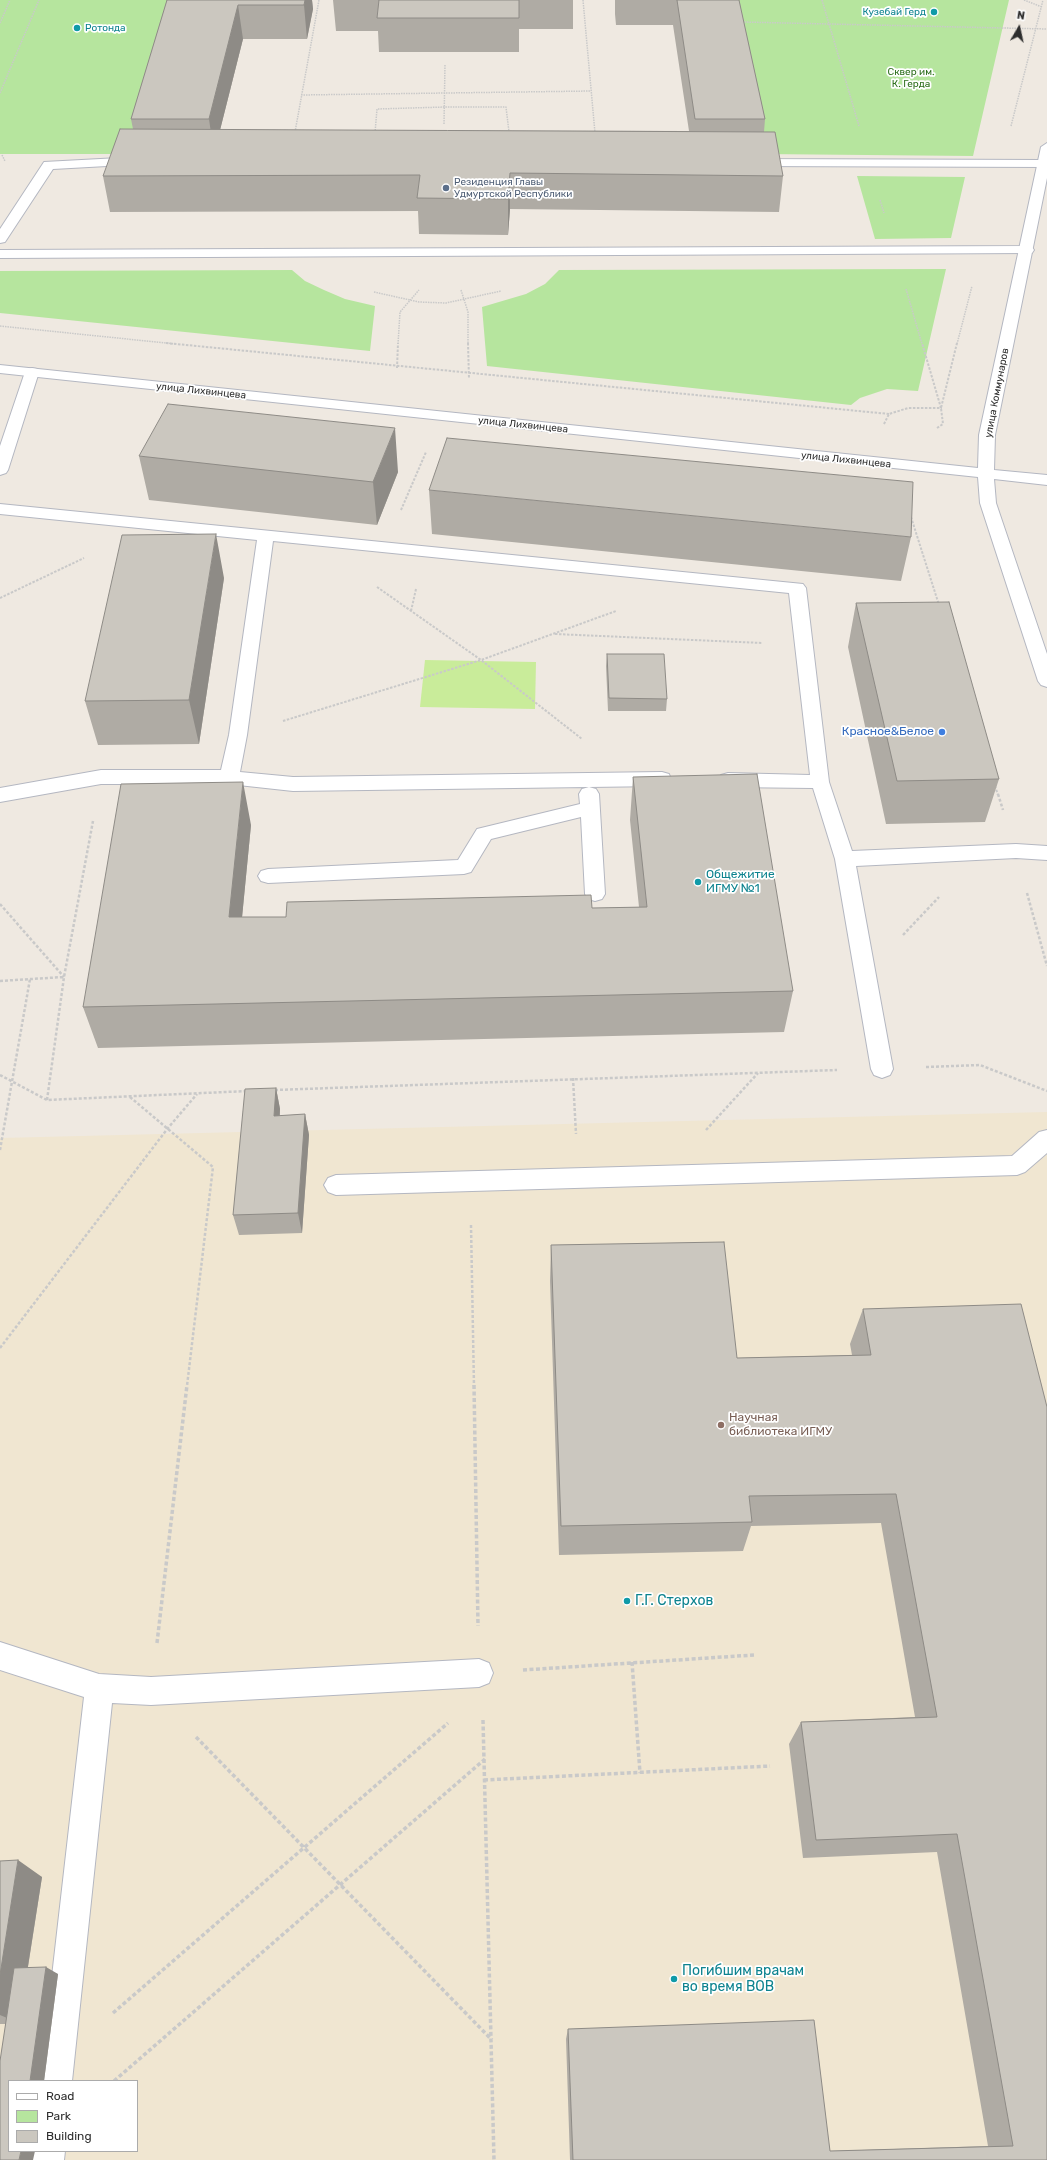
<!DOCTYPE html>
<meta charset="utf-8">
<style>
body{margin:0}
#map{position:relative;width:1047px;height:2160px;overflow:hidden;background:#efe9e1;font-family:Rubik,sans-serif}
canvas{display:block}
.legend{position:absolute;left:8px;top:2080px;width:130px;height:72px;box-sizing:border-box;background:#fff;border:1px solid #ababab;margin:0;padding:5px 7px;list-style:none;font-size:12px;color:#2e2e2e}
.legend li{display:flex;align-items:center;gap:8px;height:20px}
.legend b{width:20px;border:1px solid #ababab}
.north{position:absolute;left:999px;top:8px;width:40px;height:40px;-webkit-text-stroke:3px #fff;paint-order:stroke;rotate:9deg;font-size:11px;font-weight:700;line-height:16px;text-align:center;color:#2e2e2e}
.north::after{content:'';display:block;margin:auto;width:14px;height:18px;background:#2e2e2e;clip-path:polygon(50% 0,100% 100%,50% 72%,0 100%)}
</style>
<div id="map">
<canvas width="1047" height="2160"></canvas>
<ul class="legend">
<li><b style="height:5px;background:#fff"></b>Road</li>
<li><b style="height:11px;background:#b6e59e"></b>Park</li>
<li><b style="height:11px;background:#cbc7bf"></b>Building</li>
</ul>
<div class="north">N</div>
</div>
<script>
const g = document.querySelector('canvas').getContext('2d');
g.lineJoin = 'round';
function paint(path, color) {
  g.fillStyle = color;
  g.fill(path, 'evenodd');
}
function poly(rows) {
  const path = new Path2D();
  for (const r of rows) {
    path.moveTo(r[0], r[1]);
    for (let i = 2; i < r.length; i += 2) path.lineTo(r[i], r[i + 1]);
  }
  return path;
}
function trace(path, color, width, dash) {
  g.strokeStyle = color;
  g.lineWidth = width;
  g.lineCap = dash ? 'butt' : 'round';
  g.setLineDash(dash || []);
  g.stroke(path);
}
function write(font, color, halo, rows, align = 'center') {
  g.font = font + ' Rubik,sans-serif';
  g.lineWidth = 3.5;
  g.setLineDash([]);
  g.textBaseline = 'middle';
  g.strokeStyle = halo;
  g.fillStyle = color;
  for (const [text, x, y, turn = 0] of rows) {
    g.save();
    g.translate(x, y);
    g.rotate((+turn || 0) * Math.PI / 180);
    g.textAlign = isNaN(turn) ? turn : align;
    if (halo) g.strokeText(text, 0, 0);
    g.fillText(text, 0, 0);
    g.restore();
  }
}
paint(poly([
 [1047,1112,1047,2160,0,2160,0,1138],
 [9,2081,137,2081,137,2151,9,2151]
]), '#f0e6d1');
paint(poly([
 [0,0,182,0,138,154,0,154],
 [729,0,1009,0,973,156,761,154],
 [857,176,965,177,951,238,875,239],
 [946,269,918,391,887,389,860,398,851,405,487,366,482,307,526,294,545,284,559,270],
 [292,270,305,281,324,290,345,299,375,306,370,351,0,313,0,271]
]), '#b6e59e');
paint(poly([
 [425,660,536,662,535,709,420,707]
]), '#c9ec9a');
const lane = poly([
 [138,157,144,161,143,164,53,169,5,242,0,243,0,229,44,162,138,157],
 [751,159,1043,160,1047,161,1047,167,746,166,745,163,746,160,751,159],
 [1027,246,1032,247,1034,250,1032,253,0,258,0,250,1027,246],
 [32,368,37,369,39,372,8,470,6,473,0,475,0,446,25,372,27,369,32,368],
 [0,504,803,584,806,588,829,782,852,851,1016,844,1047,846,1047,860,1016,858,856,866,893,1069,890,1075,882,1078,874,1075,871,1069,835,859,813,788,728,787,721,785,719,780,721,775,728,773,810,775,789,593,273,541,247,735,240,772,293,777,662,772,669,774,671,779,669,784,662,786,293,791,229,784,101,784,0,802,0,788,101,770,221,770,229,735,257,540,0,514,0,504],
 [589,787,596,789,599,794,605,894,602,899,595,901,588,899,585,894,581,817,491,839,471,872,464,874,268,883,261,881,258,876,261,871,268,869,458,860,477,829,580,804,579,794,582,789,589,787],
 [1047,1130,1047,1153,1025,1172,1017,1175,336,1195,328,1192,324,1185,328,1178,336,1175,1012,1156,1039,1132,1047,1130],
 [0,1642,99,1674,151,1677,479,1659,489,1663,493,1673,489,1683,479,1687,151,1705,112,1703,72,2081,40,2081,84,1697,0,1670,0,1642],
 [33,2151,65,2151,64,2160,32,2160,33,2151]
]);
const secondary = poly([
 [1047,143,1047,178,995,435,994,470,1047,475,1047,485,994,479,996,503,1047,654,1047,687,1041,685,1038,681,980,503,978,477,0,373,0,365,978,468,979,435,1041,147,1047,143]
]);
trace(lane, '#b4b7c1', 2);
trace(secondary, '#b4b7c1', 2);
trace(poly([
 [583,0,595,133],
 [822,0,859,126],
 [1024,0,1042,7],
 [742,22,1047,29],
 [0,23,10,0],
 [0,93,39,0],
 [301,95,591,91],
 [444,124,445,64],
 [1011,126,1043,0],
 [295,132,319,0],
 [375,133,377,109,445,107,506,107,509,132],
 [2,155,5,161],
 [880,200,884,213],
 [906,289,922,344],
 [461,290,468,312,468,344],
 [374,292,419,302,446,303,501,291],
 [0,326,176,344],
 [398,344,400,312,419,290],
 [957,344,972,286]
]), '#c9c9c9', 1.5, [1.5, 1]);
trace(poly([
 [166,343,889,414],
 [468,343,469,379],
 [397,368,398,343],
 [884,424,889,414,908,408,941,408,922,343],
 [937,428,943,424,941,408,957,343],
 [401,510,426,452],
 [911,517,939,605],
 [377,587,481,660,582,739],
 [0,598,84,558],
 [411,611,416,589],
 [555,634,762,643],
 [283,721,481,660,616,611],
 [995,786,998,795]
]), '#c9c9c9', 2, [2.5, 1.5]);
trace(poly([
 [998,794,1003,810],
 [1027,893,1047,966],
 [0,904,64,977],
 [903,935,939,897],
 [0,981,63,977],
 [926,1067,980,1065,1047,1091],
 [0,1075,47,1100,248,1091],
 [573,1078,576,1134],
 [275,1090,837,1070],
 [130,1097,213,1167,187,1386],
 [47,1100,64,977,93,821],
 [706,1130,758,1073],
 [0,1150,30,979],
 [471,1225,474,1386],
 [0,1348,168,1128,197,1094]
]), '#c9c9c9', 2.5, [3, 2]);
trace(poly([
 [474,1385,478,1626],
 [157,1643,187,1385],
 [632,1662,640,1773],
 [523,1670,754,1655],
 [483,1720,494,2160],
 [196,1737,492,2040],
 [484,1780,770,1766],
 [113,2013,448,1723],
 [114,2081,485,1759]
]), '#c9c9c9', 3.5, [4, 2.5]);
paint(lane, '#fff');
paint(secondary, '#fff');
paint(poly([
 [167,0,312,0,313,9,307,39,243,39,220,130,689,131,673,25,616,25,615,14,615,0,739,0,765,119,764,132,783,176,779,212,510,209,508,235,419,234,418,211,110,212,103,176,133,129,131,119],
 [333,0,573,0,573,29,519,29,519,52,379,52,378,31,336,31],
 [139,456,398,472,377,525,149,500],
 [429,490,911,537,901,581,432,534],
 [224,578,199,744,98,745,85,701],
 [856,603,999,779,985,822,886,824,848,647],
 [607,654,667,699,666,711,608,711,606,666],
 [633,777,793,991,784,1032,98,1048,83,1007,251,825,242,917,286,917,639,907,630,820],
 [276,1088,280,1109,280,1116,305,1114,309,1135,302,1233,239,1235,233,1215],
 [551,1245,737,1358,852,1355,850,1344,863,1309,1047,2160,570,2160,566,2039,568,2029,830,2151,988,2146,937,1852,803,1858,789,1744,801,1722,915,1717,881,1523,751,1526,743,1551,559,1555,550,1281],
 [0,1861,42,1877,28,1967,58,1974,44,2081,9,2081,5,2024,0,2024]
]), '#afaba4');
paint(poly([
 [305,0,312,0,313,9,307,39,304,5],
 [238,5,243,39,214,154,209,119],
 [510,173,510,209,508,235,508,199],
 [395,428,398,472,377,525,373,482],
 [216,534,224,578,199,744,189,700],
 [243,782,251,825,238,959,229,917],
 [276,1088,280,1109,278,1137,274,1116],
 [305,1114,309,1135,302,1233,298,1213],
 [18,1860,42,1877,19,2023,0,2015,0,1975],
 [46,1967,58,1974,44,2081,30,2081],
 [21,2151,35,2151,33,2160,19,2160]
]), '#8e8b86');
const building = poly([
 [167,0,305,0,304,5,238,5,209,119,131,119,167,0],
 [379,0,519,0,519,18,377,18,379,0],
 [677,0,739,0,765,119,695,119,677,0],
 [120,129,775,132,783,176,510,173,508,199,417,198,420,175,103,176,120,129],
 [168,404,395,428,373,482,139,456,168,404],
 [447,438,913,482,911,537,429,490,447,438],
 [216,534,189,700,85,701,122,535,216,534],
 [949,602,999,779,897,781,856,603,949,602],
 [607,654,664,654,667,699,609,698,607,654],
 [757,774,793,991,83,1007,121,784,243,782,229,917,286,917,287,902,591,895,592,908,647,907,633,777,757,774],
 [276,1088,274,1116,305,1114,298,1213,233,1215,245,1089,276,1088],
 [724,1242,737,1358,871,1355,863,1309,1021,1304,1047,1407,1047,2160,573,2160,568,2029,814,2020,830,2151,1013,2146,957,1834,816,1840,801,1722,937,1717,896,1494,749,1496,752,1522,561,1526,551,1245,724,1242],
 [18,1860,0,1975,0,1861,18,1860],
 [46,1967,30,2081,9,2081,9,2151,21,2151,19,2160,0,2160,0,2061,14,1968,46,1967]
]);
paint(building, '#cbc7bf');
trace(building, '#8e8b86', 1);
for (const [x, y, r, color] of [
 [934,12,4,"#0f9aa8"],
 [77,28,4,"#0f9aa8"],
 [446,188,4,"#5c6f8a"],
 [942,732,4,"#3f7fe0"],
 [698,882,4,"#0f9aa8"],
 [721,1425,4,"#8d6e63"],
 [627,1601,4,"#0f9aa8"],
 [674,1979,4,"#0f9aa8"]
]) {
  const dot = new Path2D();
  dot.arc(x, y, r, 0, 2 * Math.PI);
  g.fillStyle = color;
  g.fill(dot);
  trace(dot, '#fff', 1.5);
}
write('10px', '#0d838f', '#fff', [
 ["Кузебай Герд",926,12],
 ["Ротонда",85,28,"left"]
], 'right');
write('10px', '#2c6e1b', '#fff', [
 ["Сквер им.",911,72],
 ["К. Герда",911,84]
]);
write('10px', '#4e5e75', '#fff', [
 ["Резиденция Главы",454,182],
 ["Удмуртской Республики",454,194]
], 'left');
write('10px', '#2e2e2e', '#fff', [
 ["улица Лихвинцева",201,391,6],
 ["улица Коммунаров",997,393,-79],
 ["улица Лихвинцева",523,425,6],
 ["улица Лихвинцева",846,460,6]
]);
write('12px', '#366cbe', '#fff', [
 ["Красное&Белое",934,732]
], 'right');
write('12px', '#0d838f', '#fff', [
 ["Общежитие",706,875],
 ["ИГМУ №1",706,889]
], 'left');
write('12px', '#785e54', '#fff', [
 ["Научная",729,1418],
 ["библиотека ИГМУ",729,1432]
], 'left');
write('14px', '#0d838f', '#fff', [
 ["Г.Г. Стерхов",635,1601],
 ["Погибшим врачам",682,1971],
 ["во время ВОВ",682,1987]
], 'left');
</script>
